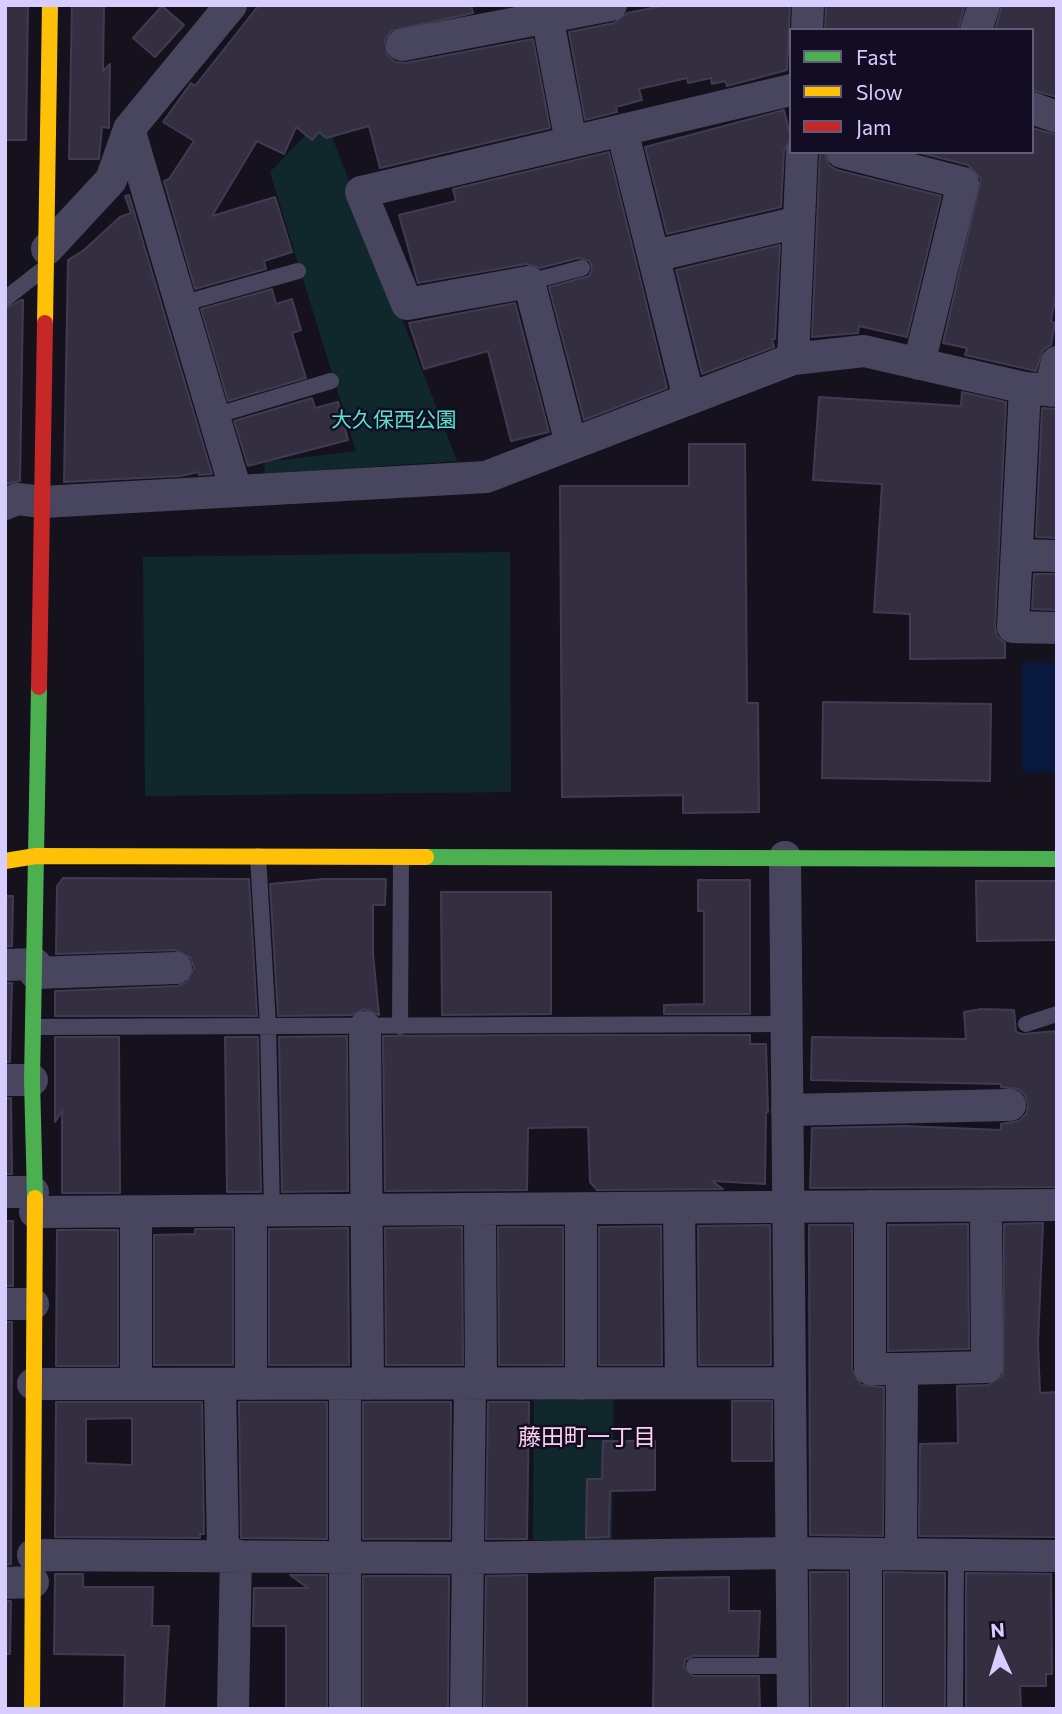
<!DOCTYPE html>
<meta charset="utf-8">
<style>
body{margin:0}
#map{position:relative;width:1062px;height:1714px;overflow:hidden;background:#15121e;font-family:Commissioner,sans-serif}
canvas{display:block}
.frame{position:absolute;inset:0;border:7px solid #d7ceff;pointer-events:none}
.legend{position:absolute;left:789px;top:28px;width:245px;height:126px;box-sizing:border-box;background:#120d23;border:2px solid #615a7b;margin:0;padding:9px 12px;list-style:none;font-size:21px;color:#d7ceff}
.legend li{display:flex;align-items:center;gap:14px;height:35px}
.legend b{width:35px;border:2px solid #615a7b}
.north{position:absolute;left:964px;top:1616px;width:70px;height:70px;-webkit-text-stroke:5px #120d23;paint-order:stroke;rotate:356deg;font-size:19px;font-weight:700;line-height:28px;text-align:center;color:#d7ceff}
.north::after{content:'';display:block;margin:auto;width:24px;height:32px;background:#d7ceff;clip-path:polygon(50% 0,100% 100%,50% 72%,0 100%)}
</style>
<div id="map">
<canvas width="1062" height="1714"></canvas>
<div class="frame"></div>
<ul class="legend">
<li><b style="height:9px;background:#4caf50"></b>Fast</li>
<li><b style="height:9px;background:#ffc107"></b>Slow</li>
<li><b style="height:9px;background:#c62828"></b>Jam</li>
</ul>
<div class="north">N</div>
</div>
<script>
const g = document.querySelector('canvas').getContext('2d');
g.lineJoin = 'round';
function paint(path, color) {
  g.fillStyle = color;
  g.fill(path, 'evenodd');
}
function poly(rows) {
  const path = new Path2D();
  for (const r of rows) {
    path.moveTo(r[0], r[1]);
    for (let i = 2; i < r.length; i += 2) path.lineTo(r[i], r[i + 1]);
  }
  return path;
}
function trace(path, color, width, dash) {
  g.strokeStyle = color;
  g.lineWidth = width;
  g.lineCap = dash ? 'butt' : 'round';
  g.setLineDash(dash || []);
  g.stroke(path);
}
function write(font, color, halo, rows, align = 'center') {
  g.font = font + ' Commissioner,"Noto Sans JP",sans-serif';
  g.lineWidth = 5;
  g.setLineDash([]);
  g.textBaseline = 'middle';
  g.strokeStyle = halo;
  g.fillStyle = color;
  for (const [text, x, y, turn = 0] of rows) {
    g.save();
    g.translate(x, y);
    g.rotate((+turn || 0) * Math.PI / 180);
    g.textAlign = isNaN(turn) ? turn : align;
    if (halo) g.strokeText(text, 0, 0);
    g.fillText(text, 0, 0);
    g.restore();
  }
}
paint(poly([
 [324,116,457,461,264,474,265,462,356,451,270,172],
 [510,552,511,792,145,796,143,557],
 [534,1385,614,1386,612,1541,533,1540]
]), '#10282b');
paint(poly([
 [1022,663,1057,663,1057,772,1022,772]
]), '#08183e');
const building = poly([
 [5,5,28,5,26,140,5,140,5,5],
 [72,5,104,5,103,71,110,64,109,128,102,127,99,159,69,159,72,5],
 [259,5,471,5,473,13,391,31,385,40,388,56,395,62,405,63,533,39,550,128,380,168,369,126,326,138,319,132,312,140,296,127,284,154,257,141,212,216,275,197,292,252,264,261,266,269,195,289,164,181,169,179,194,141,163,122,191,83,195,86,259,5],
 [667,5,790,5,787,70,727,86,725,81,712,84,711,78,688,83,687,78,639,89,642,100,616,107,617,112,585,120,569,32,614,23,627,13,667,5],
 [826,5,965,5,958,30,825,30,826,5],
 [1002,5,1057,5,1057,97,1032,90,1032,30,995,30,1002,5],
 [162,6,184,25,155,57,133,38,162,6],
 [784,110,791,138,784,151,781,207,667,234,645,147,784,110],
 [1032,128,1057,135,1057,288,1051,322,1055,323,1051,345,1043,350,1036,371,965,355,967,348,943,343,981,179,968,165,917,152,1032,152,1032,128],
 [609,152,667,388,584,420,549,287,589,276,592,270,590,261,579,258,540,268,526,264,418,283,399,215,456,201,453,189,609,152],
 [820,152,824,152,829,165,837,170,941,196,907,337,859,326,858,333,812,337,820,152],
 [129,195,212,474,199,475,198,472,181,476,64,482,68,260,84,250,120,217,131,213,125,196,129,195],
 [780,245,775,339,772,339,774,347,702,374,676,270,780,245],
 [272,289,276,304,292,299,301,330,292,333,306,378,228,401,201,309,272,289],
 [21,300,23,300,20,481,5,484,5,309,21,300],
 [515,303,549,432,511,441,488,351,424,369,409,323,515,303],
 [962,392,1006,402,995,626,997,636,1005,643,1005,658,910,659,910,614,874,612,882,484,813,480,819,397,961,406,962,392],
 [312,398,315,408,338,402,348,440,248,466,234,421,312,398],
 [1042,408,1057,409,1057,538,1036,537,1042,408],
 [689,444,745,444,747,703,758,703,759,812,683,813,683,795,562,797,560,486,689,486,689,444],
 [1034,574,1057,574,1057,610,1032,609,1034,574],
 [823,702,991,704,990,781,822,778,823,702],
 [63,878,249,879,257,1016,55,1016,55,991,177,986,186,983,194,968,191,958,175,950,56,954,57,886,63,878],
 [323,879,386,879,385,905,373,905,373,954,379,1015,364,1009,352,1015,278,1016,270,884,323,879],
 [698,880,750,880,750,1014,664,1014,664,1005,704,1004,704,911,698,911,698,880],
 [976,881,1057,881,1057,940,977,941,976,881],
 [441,892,551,892,551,1014,442,1015,441,892],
 [5,896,13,896,12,946,5,947,5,896],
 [5,983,12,983,10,1062,5,1062,5,983],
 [981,1009,1014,1010,1016,1032,1023,1034,1057,1031,1057,1187,810,1188,812,1128,904,1126,1001,1130,1001,1124,1019,1121,1026,1114,1028,1105,1025,1095,1018,1089,1001,1087,1001,1084,811,1080,812,1037,966,1039,964,1012,981,1009],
 [559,1035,750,1035,750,1044,766,1044,768,1112,766,1112,765,1184,712,1181,723,1189,597,1190,590,1182,588,1127,528,1128,527,1190,385,1191,383,1036,559,1035],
 [347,1036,348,1191,282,1192,279,1037,347,1036],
 [55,1037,119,1037,120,1193,62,1193,62,1111,55,1122,55,1037],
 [225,1037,258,1037,261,1192,227,1192,225,1037],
 [5,1098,11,1098,12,1174,5,1174,5,1098],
 [5,1221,13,1221,13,1286,5,1286,5,1221],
 [1043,1223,1038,1343,1040,1393,1057,1392,1057,1537,919,1536,920,1444,958,1443,957,1386,988,1385,1003,1375,1004,1224,1043,1223],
 [968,1224,969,1349,888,1351,888,1225,968,1224],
 [770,1225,771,1365,699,1365,698,1226,770,1225],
 [809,1225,852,1225,852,1370,861,1385,884,1387,883,1536,810,1535,809,1225],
 [661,1226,662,1365,599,1365,599,1227,661,1226],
 [462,1227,463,1365,386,1365,385,1228,462,1227],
 [498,1227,563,1227,563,1365,499,1365,498,1227],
 [348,1228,349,1365,269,1365,269,1229,348,1228],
 [195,1229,233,1229,233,1365,154,1365,154,1235,195,1234,195,1229],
 [57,1230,118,1230,118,1366,56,1366,57,1230],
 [5,1322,12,1322,11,1564,5,1565,5,1322],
 [732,1401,772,1401,772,1461,732,1461,732,1401],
 [56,1402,202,1402,204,1534,200,1534,200,1538,55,1537,56,1402],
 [132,1418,132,1465,86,1463,86,1419,132,1418],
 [239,1402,327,1402,327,1539,241,1538,239,1402],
 [363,1402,451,1402,450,1539,363,1539,363,1402],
 [488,1402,529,1402,527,1539,486,1539,488,1402],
 [603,1441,655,1441,655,1490,610,1491,609,1537,586,1538,587,1479,602,1479,603,1441],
 [810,1572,848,1572,848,1709,811,1709,810,1572],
 [884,1572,945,1573,945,1709,884,1709,884,1572],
 [966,1573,1051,1574,1052,1674,1046,1674,1046,1686,1020,1686,1021,1709,966,1709,966,1573],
 [55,1574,83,1574,83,1587,153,1587,152,1626,169,1626,164,1709,124,1709,125,1655,54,1654,55,1574],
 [290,1575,327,1575,327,1709,286,1709,286,1626,253,1626,254,1588,308,1588,290,1575],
 [527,1575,527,1709,484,1709,486,1576,527,1575],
 [363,1576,449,1576,448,1709,363,1709,363,1576],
 [729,1577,729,1611,760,1611,758,1656,693,1656,685,1660,684,1667,693,1676,759,1676,760,1709,653,1709,655,1578,729,1577],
 [5,1601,11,1601,10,1654,5,1654,5,1601]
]);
paint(building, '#332f40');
trace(building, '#413b52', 2);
trace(poly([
 [529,282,582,268],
 [5,299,42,270],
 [181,304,298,271],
 [214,416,331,381],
 [258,856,268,1025,272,1211],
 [1026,1024,1057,1014],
 [34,1027,786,1024],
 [400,1027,401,857],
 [694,1666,792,1666],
 [955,1709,956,1555]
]), '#48465f', 16);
trace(poly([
 [545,5,571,142],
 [807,30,808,5],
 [976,30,984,5],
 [402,45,611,5],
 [1032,108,1057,117],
 [129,129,236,491],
 [622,130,689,399],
 [842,152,963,183,919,364],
 [47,249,111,180,129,129,231,5],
 [654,256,799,222],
 [793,359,802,152],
 [1025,388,1013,627,1057,628],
 [1050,390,1057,362],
 [571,444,529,282,407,304,361,192,791,90],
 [5,504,17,499,43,502,486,477,793,359,864,351,1025,388,1057,391],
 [1017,555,1057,556],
 [785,857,793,1709],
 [5,965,35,964],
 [35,973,176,968],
 [365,1027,368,1384],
 [5,1080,32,1080],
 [787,1110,1010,1105],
 [5,1192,33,1192],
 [870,1206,870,1369,902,1369,987,1367,986,1206],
 [679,1208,681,1383],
 [480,1209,481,1383],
 [581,1209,581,1384],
 [35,1212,1057,1205],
 [136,1212,136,1384],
 [5,1304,33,1304],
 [33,1384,790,1383],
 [220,1384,223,1554],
 [251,1384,251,1211],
 [345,1384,345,1709],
 [901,1553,902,1369],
 [866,1554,866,1709],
 [33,1555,469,1558,791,1553,1057,1556],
 [5,1583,33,1582],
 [233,1709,236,1555],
 [466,1709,470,1383]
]), '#48465f', 32);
trace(poly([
 [426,857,1057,859],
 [35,1198,32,1080,39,687]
]), '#4caf50', 16);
trace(poly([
 [45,323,50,5],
 [5,861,36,856,426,857],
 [32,1709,35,1198]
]), '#ffc107', 16);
trace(poly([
 [39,687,45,323]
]), '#c62828', 16);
write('21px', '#55e4c9', '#120d23', [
 ["大久保西公園",394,420]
]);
write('23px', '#ffd0eb', '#120d23', [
 ["藤田町一丁目",587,1437]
]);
</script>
